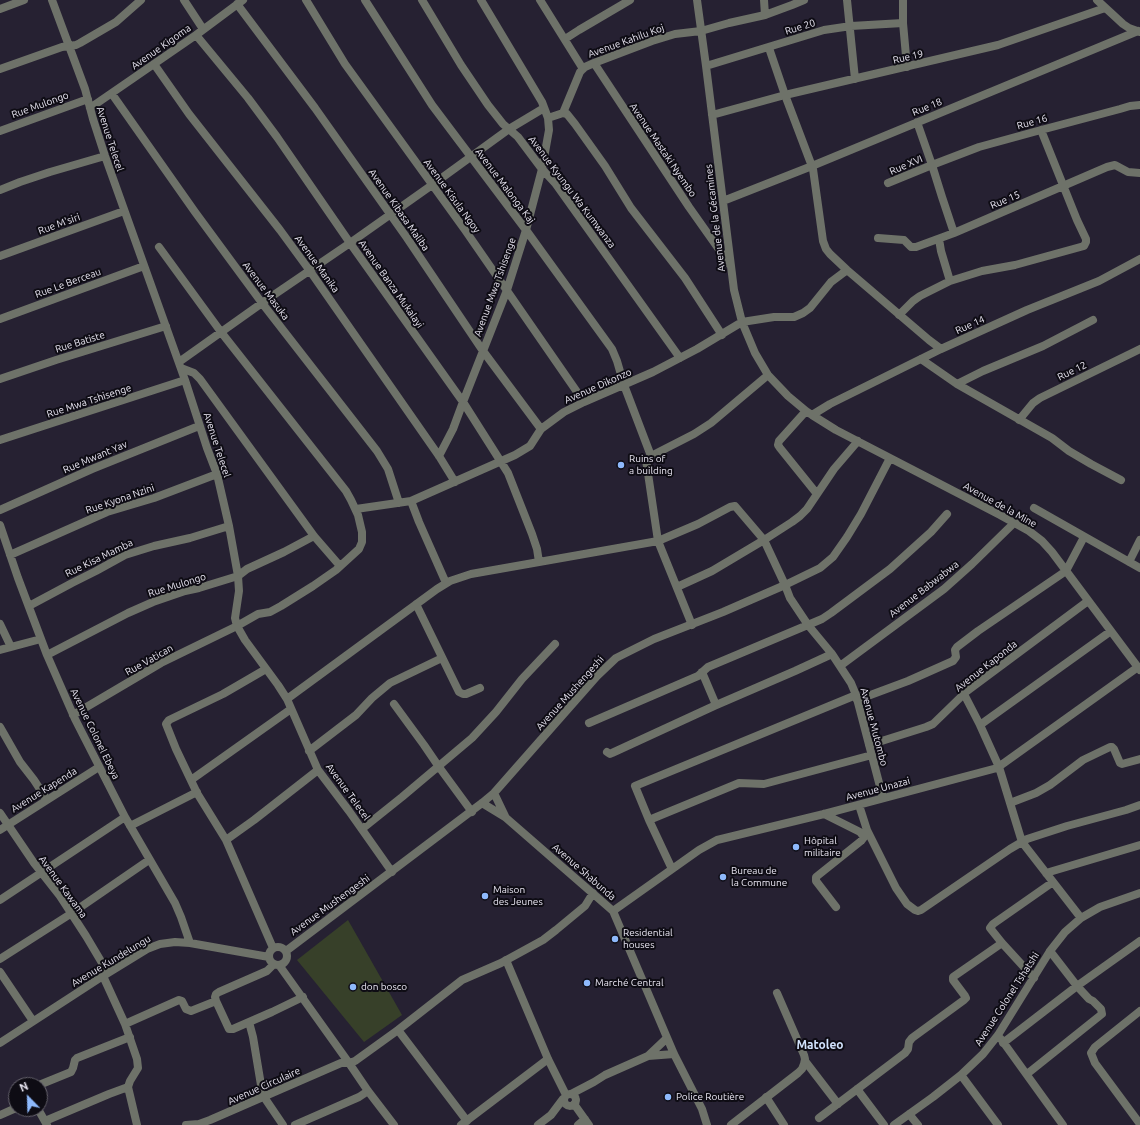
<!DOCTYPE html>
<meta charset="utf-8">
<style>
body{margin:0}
#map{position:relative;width:1140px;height:1125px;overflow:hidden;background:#262132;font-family:Ubuntu,sans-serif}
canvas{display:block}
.north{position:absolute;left:8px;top:1077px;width:40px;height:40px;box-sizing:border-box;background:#0e0c14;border:1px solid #66636d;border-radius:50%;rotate:337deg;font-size:11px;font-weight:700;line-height:16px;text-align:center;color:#e9e6f2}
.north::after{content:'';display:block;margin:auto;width:14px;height:18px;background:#8eb9fc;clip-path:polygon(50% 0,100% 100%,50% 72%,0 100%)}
</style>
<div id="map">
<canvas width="1140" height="1125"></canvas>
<div class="north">N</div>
</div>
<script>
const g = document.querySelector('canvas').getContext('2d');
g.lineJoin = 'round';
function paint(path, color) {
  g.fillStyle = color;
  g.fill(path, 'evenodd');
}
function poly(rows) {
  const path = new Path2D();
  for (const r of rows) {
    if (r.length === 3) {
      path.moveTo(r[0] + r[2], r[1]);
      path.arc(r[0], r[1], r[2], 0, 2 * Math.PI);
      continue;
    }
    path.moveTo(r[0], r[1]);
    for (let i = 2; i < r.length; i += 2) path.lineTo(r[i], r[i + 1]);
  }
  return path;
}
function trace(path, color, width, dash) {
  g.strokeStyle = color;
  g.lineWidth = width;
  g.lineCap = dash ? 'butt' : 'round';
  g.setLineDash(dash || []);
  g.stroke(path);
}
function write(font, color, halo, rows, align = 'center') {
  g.font = font + ' Ubuntu,sans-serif';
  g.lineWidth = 4;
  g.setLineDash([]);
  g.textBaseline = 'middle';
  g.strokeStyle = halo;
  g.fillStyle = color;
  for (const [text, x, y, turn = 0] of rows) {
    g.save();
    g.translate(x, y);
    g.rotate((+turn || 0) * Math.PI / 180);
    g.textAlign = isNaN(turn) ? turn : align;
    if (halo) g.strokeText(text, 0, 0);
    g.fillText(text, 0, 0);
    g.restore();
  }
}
paint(poly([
 [348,920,402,1015,364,1042,297,960]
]), '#374029');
trace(poly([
 [52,0,85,89,93,119,105,156,185,380,207,448,217,474,229,526,238,576,239,591,235,618,237,626,245,640,278,685,287,699,318,770,349,811,392,872],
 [184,0,203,29],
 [306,0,345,64,465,230,584,402],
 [365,0,432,105,526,230,612,349,617,361,624,385,651,456],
 [422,0,461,65,488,105,503,124,518,137,542,169,555,183,680,358],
 [540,0,583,69],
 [697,0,706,66,734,290,742,322,755,353,768,375,788,396,806,411,812,415,836,430,1000,515,1029,531,1042,541,1052,552,1140,670],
 [764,0,765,15],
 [847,0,855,79],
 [903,0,903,23,907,67],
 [1097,0,1123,24,1129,28,1140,32],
 [237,4,315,108,407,238,483,351,541,429],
 [0,9,24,0],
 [196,35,248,98,277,137,350,243,463,402,508,473,532,534,537,549,539,562],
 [565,39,579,30,630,0],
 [769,48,785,95,813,169,823,241,826,249,830,254,847,270,929,340,941,349],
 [594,63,689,207,730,265],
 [154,64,189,114,280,230,310,271,439,456,455,482],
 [706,66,824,30,851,26,903,23],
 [0,69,62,47,76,45,80,43,116,22,141,0],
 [112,94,195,212,262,303,377,451,388,469,399,503],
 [90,108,196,35,243,0],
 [563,113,580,72,585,67,594,63,652,41,675,34,701,31,729,23,765,15,792,5,804,0],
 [712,115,785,95,998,45,1105,8],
 [548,118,563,113,567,114,575,124,605,166,631,208,685,278,722,335],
 [917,122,932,165,942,197,954,233],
 [0,131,88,99],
 [888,183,932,165,979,147,1041,130,1120,109,1130,106,1140,105],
 [0,190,20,182,50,172,105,156],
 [723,201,812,166,1138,31],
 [878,238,904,240,911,247,916,247,954,233,1107,167,1115,165,1128,172,1140,173],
 [939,239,941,251,950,281],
 [0,256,124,211],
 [899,315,913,301,920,296,950,281,982,271,1015,265,1084,246,1086,242,1086,239,1077,220,1041,130],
 [0,319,144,266],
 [921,359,957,384,1052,438,1069,451,1091,464,1121,480],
 [179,362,262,303,350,243,432,185,509,129,544,108],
 [181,368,194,373,200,379,314,536,340,566],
 [0,379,56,360,166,326],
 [957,384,983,371,1043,346,1093,320],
 [806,411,779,441,778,445,780,448,817,494],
 [812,415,830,404,941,349,1027,310,1099,281,1140,259],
 [1019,420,1033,403,1040,398,1140,349],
 [0,440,185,380],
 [439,456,453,429,463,402,507,290,526,230,542,169,549,130,548,118,542,102,481,0],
 [411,501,419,522,446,583],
 [1034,508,1140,568],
 [356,509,411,501,515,455,530,446,541,429,564,412,584,402,653,372,697,349,742,322,774,317,794,317,803,313,810,308,831,282,847,270],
 [0,510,92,469,199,426],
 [0,525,18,578,47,655,75,719,125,817,175,903,181,917,190,943],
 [10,555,107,512,154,498,217,474],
 [1129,562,1140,540],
 [677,587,712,571,764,540,792,522,800,516,807,509,834,469,858,441],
 [416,604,459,692,463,694,466,694,480,688],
 [29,606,72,583,96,571,125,555,154,546,190,538,229,526],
 [0,624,11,647],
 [692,625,658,541,646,460,651,456,694,434,711,423,768,375],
 [0,650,41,639],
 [47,655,128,613,153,602,185,591,199,588,238,576,247,569,284,552,314,536],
 [840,666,944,589,972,564,1015,522],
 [266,669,223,694,169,720,166,724,176,749,197,793,226,840,273,948],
 [702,672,716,705],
 [964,694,980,725,999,767,1022,842,1081,918],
 [287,699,437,589,450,581,471,574,658,541,698,524,730,507,735,506,764,540,785,585,790,598,808,625,832,654,851,683,856,695,883,798],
 [857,700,908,681,953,661,956,657,955,650,957,647,978,631,1066,571,1084,537],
 [394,704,424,745,439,767,472,812],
 [73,715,161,663,237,626,258,614,270,612,281,606,313,586,336,570,359,549,362,542,362,532,358,515,351,500,346,491,221,332,159,247],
 [589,723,698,676,708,667,822,619,831,613,890,569,931,532,947,514],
 [980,725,1111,631],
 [0,727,20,762,34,780,47,800],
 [869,745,926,727,933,724,967,691,1088,601],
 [309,751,356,715,372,698,390,683,442,658],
 [607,752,610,754,612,753,714,706,795,671,832,654],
 [191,780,291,709],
 [494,793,505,816],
 [482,803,505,817,613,911,674,1054,702,1109,707,1125],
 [1010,803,1036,793,1050,785,1083,760,1110,747,1112,747,1114,749,1120,763,1122,764,1140,759],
 [859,805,867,830,896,888,907,904,915,910,918,911,921,910,1010,849,1027,839,1067,826,1126,810,1140,805],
 [0,813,34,863,60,896,86,936,108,973],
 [824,814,860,832,864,837,861,841,816,877,816,881,836,907],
 [649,820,739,783,764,784,872,755],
 [130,826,197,792],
 [362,829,402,797,472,738,496,712,522,679,555,644],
 [0,830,99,767],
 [226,840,254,820,318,770],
 [672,869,649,820,635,786,856,695],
 [1046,873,1140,845],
 [0,900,125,817],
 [613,911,699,850,717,840,824,814,997,768,1138,667],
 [278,956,9],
 [286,951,482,803,494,793,597,676,616,658,654,639,723,612,785,585,820,568,833,557,847,537,861,514,890,458],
 [0,959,72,913,149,860],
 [506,960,548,1059,566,1095],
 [274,964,267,971,219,992,216,994,215,997,216,1001,229,1029,233,1029,272,1012,303,997],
 [279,965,349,1063,368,1091,394,1125],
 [0,972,33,1021],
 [103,976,125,1024,137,1059,138,1068,130,1081,128,1087,137,1125],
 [1034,978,1002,943,990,928,993,924,1053,882],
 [1140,1011,1095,1047,1091,1053,1095,1063,1140,1124],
 [249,1022,253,1037,262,1091,264,1097,283,1125],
 [125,1024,179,1000,182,1001,186,1009,191,1011,216,1001],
 [398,1030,467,1121],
 [1001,1039,1063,1125],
 [0,1043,103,976,147,949,160,944,175,942,190,943,269,957],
 [1003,1043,1077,986,1140,941],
 [648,1056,674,1054],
 [805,1061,838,1104],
 [1027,1074,1102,1014,1101,1009,1093,1001,1089,999,1077,986,1050,951],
 [961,1075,998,1125],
 [39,1085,71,1072,73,1068,75,1060,77,1058,130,1037],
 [857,1089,884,1125],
 [570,1100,6],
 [571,1094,594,1082,605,1075,648,1056,667,1038],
 [766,1097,784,1125],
 [574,1104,589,1125],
 [38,1109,47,1125],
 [909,1114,918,1125],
 [0,1115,16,1108],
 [819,1118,905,1053,908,1049,909,1042,912,1038,964,1000,966,998,965,996,953,980,953,977,1002,943],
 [45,1121,109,1094,128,1087],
 [186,1125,199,1124,210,1120,341,1063,349,1063,355,1061,398,1030,462,980,501,963,543,940,556,930,585,906,593,893],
 [295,1125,359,1097,368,1091],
 [461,1125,548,1059],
 [538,1125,551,1115,563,1099],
 [578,1125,585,1119],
 [731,1125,798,1073,802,1069,804,1064,805,1059,804,1055,777,993],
 [894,1125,933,1097,961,1075,983,1054,998,1035,1050,951,1065,932,1081,918,1100,907,1140,893]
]), '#6e7269', 8);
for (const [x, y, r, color] of [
 [621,465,4,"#8eb9fc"],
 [796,847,4,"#8eb9fc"],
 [723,877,4,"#8eb9fc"],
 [485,896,4,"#8eb9fc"],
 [615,939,4,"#8eb9fc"],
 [587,983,4,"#8eb9fc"],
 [353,987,4,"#8eb9fc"],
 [668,1097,4,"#8eb9fc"]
]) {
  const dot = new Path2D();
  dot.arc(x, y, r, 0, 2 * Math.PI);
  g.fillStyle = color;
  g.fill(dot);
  trace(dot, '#0e0c14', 1.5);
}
write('10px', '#e9e6f2', '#0e0c14', [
 ["Rue 20",800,27,-17],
 ["Avenue Kahilu Koj",626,41,-20],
 ["Avenue Kigoma",161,47,-35],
 ["Rue 19",908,57,-13],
 ["Rue Mulongo",40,105,-20],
 ["Rue 18",927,107,-22],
 ["Rue 16",1032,122,-16],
 ["Avenue Telecel",110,139,72],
 ["Avenue Mastaki Nyembo",663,150,56],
 ["Rue XVI",906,165,-23],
 ["Avenue Malonga Kaj",505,186,53],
 ["Avenue Kyungu Wa Kumwanza",572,192,53],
 ["Avenue Kisula Ngoy",452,196,54],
 ["Rue 15",1005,200,-23],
 ["Avenue Kibasa Maliba",399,210,55],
 ["Avenue de la Gécamines",715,218,-97],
 ["Rue M'siri",59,224,-20],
 ["Avenue Manika",317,264,54],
 ["Rue Le Berceau",68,283,-20],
 ["Avenue Banza Mukalayi",391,284,55],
 ["Avenue Mwa Tshisenge",495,287,-70],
 ["Avenue Masuka",266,291,53],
 ["Rue 14",970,325,-24],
 ["Rue Batiste",80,342,-17],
 ["Rue 12",1072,371,-26],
 ["Avenue Dikonzo",598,386,-24],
 ["Rue Mwa Tshisenge",89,401,-18],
 ["Avenue Telecel",217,445,72],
 ["Rue Mwant Yav",95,457,-23],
 ["Rue Kyona Nzini",120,499,-19],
 ["Avenue de la Mine",1000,505,29],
 ["Rue Kisa Mamba",99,558,-26],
 ["Rue Mulongo",177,585,-17],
 ["Avenue Babwabwa",924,589,-38],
 ["Rue Vatican",149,660,-29],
 ["Avenue Kaponda",986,666,-38],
 ["Avenue Mushengeshi",570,693,-48],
 ["Avenue Mutombo",874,727,75],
 ["Avenue Colonel Ebeya",95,734,64],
 ["Avenue Unazai",878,789,-15],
 ["Avenue Kapenda",44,790,-32],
 ["Avenue Telecel",348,792,54],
 ["Avenue Shabunda",584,872,41],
 ["Avenue Kawama",63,887,54],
 ["Avenue Mushengeshi",330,905,-36],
 ["Avenue Kundelungu",111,961,-31],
 ["Avenue Colonel Tshatshi",1007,999,-57],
 ["Avenue Circulaire",264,1086,-24]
]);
write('10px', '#e9e6f2', '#0e0c14', [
 ["Ruins of",629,459],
 ["a building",629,471],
 ["Hôpital",804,841],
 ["militaire",804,853],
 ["Bureau de",731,871],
 ["la Commune",731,883],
 ["Maison",493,890],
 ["des Jeunes",493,902],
 ["Residential",623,933],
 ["houses",623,945],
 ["Marché Central",595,983],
 ["don bosco",361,987],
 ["Police Routière",676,1097]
], 'left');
write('bold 12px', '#d2e3fd', '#0e0c14', [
 ["Matoleo",820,1045]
]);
</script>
